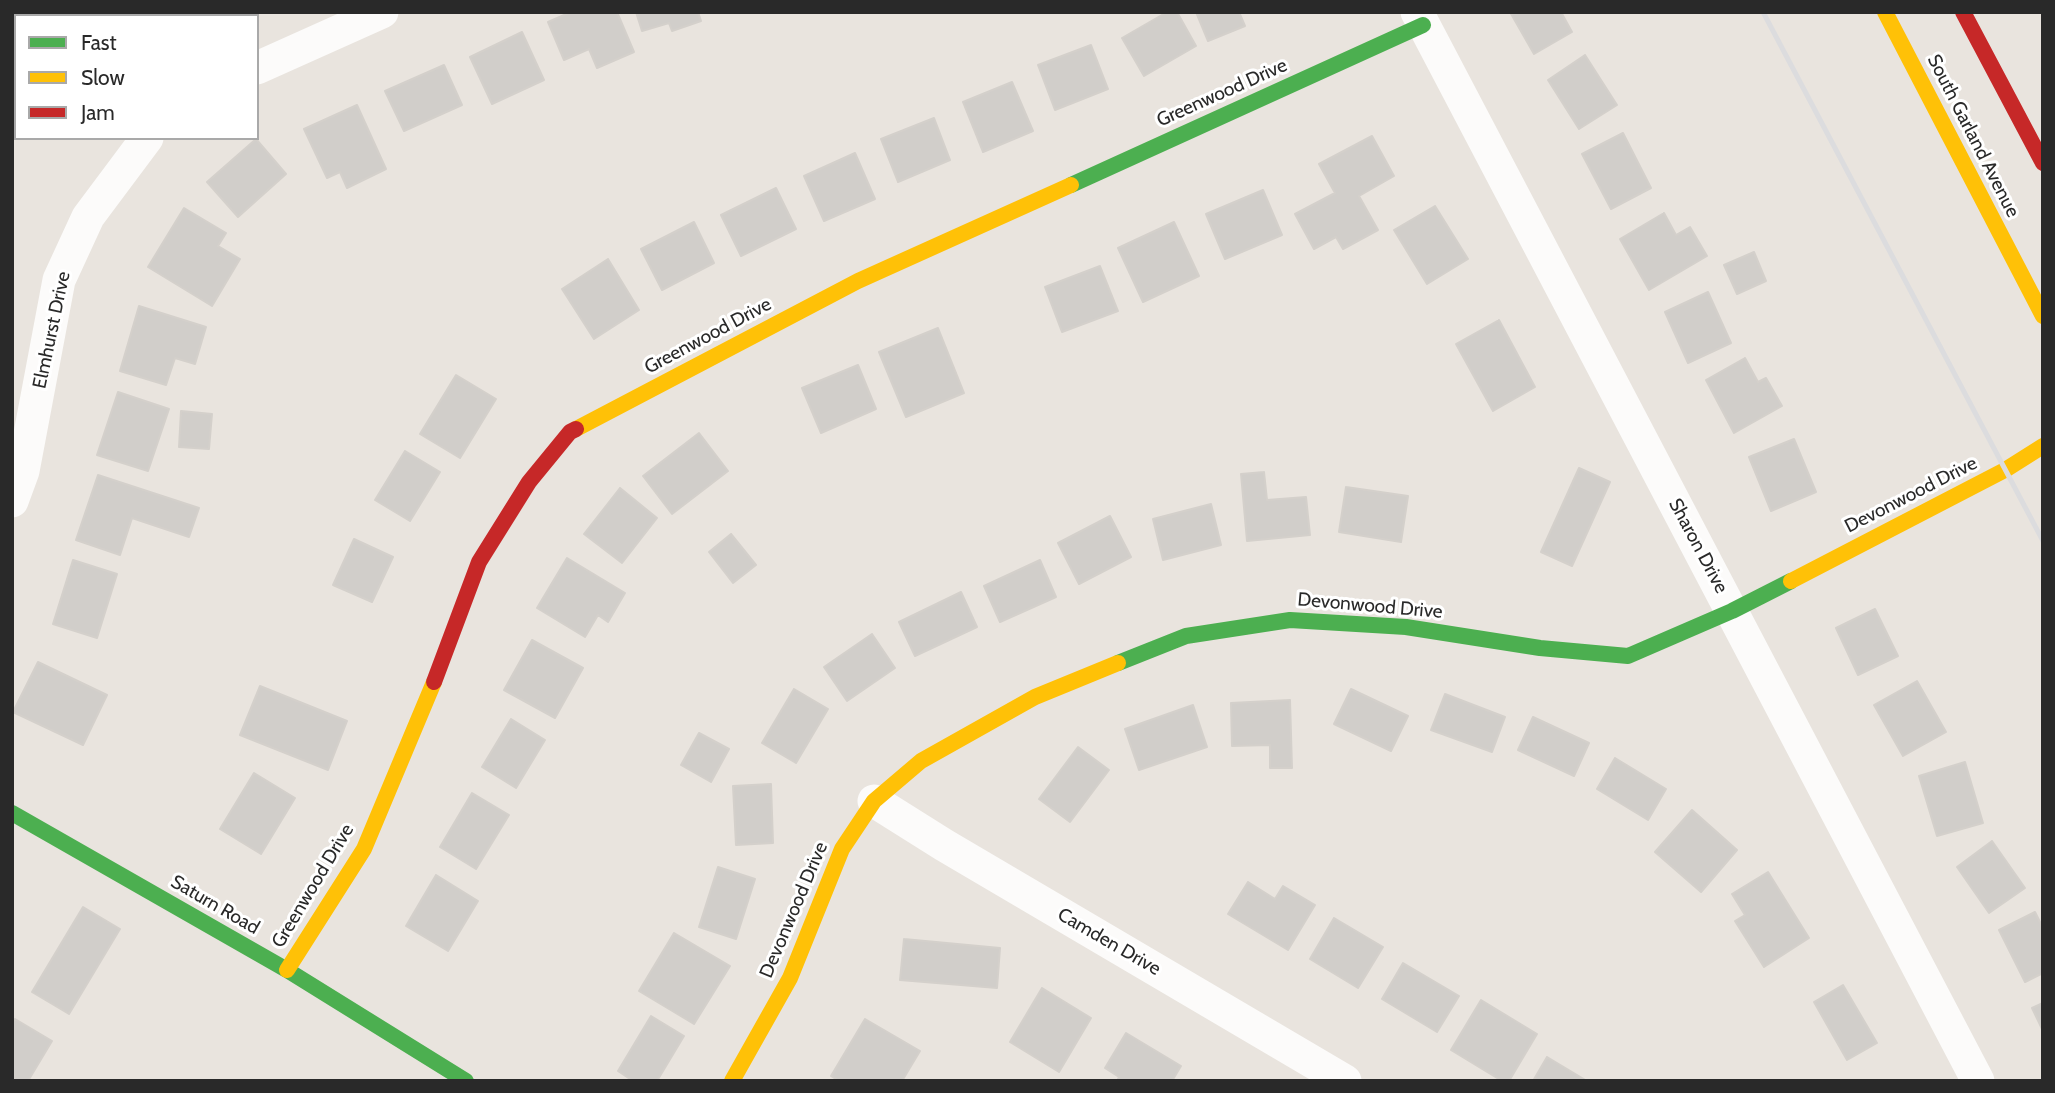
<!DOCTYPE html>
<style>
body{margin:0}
#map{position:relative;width:2055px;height:1093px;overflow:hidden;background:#e9e4de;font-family:Cabin,sans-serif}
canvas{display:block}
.frame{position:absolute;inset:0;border:14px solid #292929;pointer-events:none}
.legend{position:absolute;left:14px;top:14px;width:245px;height:126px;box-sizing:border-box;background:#fff;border:2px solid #a9a9a9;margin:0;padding:9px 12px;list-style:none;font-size:21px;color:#292929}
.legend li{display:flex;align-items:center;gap:14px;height:35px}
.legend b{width:35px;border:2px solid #a9a9a9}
</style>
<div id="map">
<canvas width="2055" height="1093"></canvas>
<div class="frame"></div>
<ul class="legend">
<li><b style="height:9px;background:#4caf50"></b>Fast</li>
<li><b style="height:9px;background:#ffc107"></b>Slow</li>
<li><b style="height:9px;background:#c62828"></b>Jam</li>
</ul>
</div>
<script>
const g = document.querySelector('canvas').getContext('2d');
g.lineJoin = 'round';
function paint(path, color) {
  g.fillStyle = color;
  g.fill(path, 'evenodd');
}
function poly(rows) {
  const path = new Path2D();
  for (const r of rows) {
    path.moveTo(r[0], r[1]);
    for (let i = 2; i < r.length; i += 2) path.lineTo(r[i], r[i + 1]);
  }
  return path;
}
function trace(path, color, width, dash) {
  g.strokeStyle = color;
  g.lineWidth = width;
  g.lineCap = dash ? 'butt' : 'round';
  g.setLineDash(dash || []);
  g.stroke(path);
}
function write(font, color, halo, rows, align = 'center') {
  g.font = font + ' Cabin,sans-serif';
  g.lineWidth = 6;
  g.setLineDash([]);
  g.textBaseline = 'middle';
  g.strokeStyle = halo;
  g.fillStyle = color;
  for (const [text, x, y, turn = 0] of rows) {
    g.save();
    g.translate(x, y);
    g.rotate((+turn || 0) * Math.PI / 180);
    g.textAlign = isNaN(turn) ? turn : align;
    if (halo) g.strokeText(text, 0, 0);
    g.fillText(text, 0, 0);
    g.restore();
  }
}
const building = poly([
 [12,12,29,12,34,16,16,16,16,109,12,114,12,12],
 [571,12,617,12,634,52,597,68,589,49,564,60,548,22,571,12],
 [636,12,698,12,701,21,672,31,669,23,642,31,636,12],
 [1167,12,1177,12,1196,46,1144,76,1122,38,1167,12],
 [1196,12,1239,12,1245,26,1208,41,1196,12],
 [1510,12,1561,12,1572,32,1534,54,1510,12],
 [522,32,544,80,492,104,470,57,522,32],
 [1091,45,1108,89,1055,110,1038,65,1091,45],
 [1585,55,1617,105,1579,129,1548,80,1585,55],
 [444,65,462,105,404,131,385,91,444,65],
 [1012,82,1033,131,983,152,963,102,1012,82],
 [357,105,386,169,347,188,340,172,327,178,304,129,357,105],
 [934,118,950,160,898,182,881,139,934,118],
 [1623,133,1651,188,1611,209,1582,154,1623,133],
 [1372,136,1394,176,1359,196,1378,230,1343,249,1336,237,1314,249,1295,214,1335,193,1319,164,1372,136],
 [256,139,286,174,238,217,207,182,256,139],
 [855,153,875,199,824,221,804,176,855,153],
 [776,188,796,229,741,256,721,215,776,188],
 [1263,190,1282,235,1225,259,1206,214,1263,190],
 [1435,206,1468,259,1427,284,1394,230,1435,206],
 [184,208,226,233,218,246,240,259,212,306,148,267,184,208],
 [1664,213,1676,235,1690,227,1707,256,1649,290,1620,239,1664,213],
 [694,222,714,263,662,290,641,249,694,222],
 [1174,222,1199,276,1143,302,1118,248,1174,222],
 [1754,252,1766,281,1737,294,1724,265,1754,252],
 [608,259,639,310,594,339,562,289,608,259],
 [1100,266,1118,311,1062,332,1045,287,1100,266],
 [1708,292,1731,343,1688,363,1665,312,1708,292],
 [139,306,206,327,195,364,175,358,166,385,120,371,139,306],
 [1499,320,1535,387,1493,411,1456,344,1499,320],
 [938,328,964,393,906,417,879,352,938,328],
 [1745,358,1758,382,1766,378,1782,406,1734,433,1706,380,1745,358],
 [858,365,876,409,821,433,802,388,858,365],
 [456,375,496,399,460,458,420,434,456,375],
 [118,392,169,409,148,471,97,455,118,392],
 [181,411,212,414,209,449,179,447,181,411],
 [699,433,728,471,672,514,643,476,699,433],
 [1794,439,1816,492,1771,511,1749,457,1794,439],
 [405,451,440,472,410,521,375,500,405,451],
 [1579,468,1610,482,1572,566,1541,552,1579,468],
 [1264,472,1267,500,1306,497,1310,535,1247,541,1241,474,1264,472],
 [98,475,199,508,189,537,132,518,120,555,76,540,98,475],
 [1346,487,1408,496,1401,542,1339,532,1346,487],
 [620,488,657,518,622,563,584,534,620,488],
 [1211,504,1221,545,1163,560,1153,519,1211,504],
 [1110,516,1131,557,1079,584,1058,543,1110,516],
 [731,534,756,565,733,583,709,552,731,534],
 [354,539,393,557,372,602,333,585,354,539],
 [567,558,625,593,608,622,598,615,585,637,537,608,567,558],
 [73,560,117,574,97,638,53,624,73,560],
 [1040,560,1056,597,1000,622,984,586,1040,560],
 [961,592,977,627,915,656,899,622,961,592],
 [1875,609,1898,656,1858,675,1836,628,1875,609],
 [872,634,895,668,847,701,824,667,872,634],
 [532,640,583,668,555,718,504,690,532,640],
 [38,662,107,695,83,745,13,712,38,662],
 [1917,681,1946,732,1903,756,1874,705,1917,681],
 [260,686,347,721,328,770,240,735,260,686],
 [794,689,828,709,796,763,762,743,794,689],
 [1351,689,1408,716,1391,751,1334,724,1351,689],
 [1445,694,1505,717,1492,752,1431,730,1445,694],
 [1290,700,1292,768,1270,768,1270,745,1232,746,1231,703,1290,700],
 [1193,705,1207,747,1139,770,1125,729,1193,705],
 [1533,717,1589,743,1574,776,1518,750,1533,717],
 [511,719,545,740,516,788,482,767,511,719],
 [699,733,729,749,711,782,681,765,699,733],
 [1078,747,1109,770,1070,822,1039,799,1078,747],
 [1615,758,1666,789,1648,820,1597,789,1615,758],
 [1965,762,1983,823,1937,836,1919,776,1965,762],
 [254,773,295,798,261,854,220,829,254,773],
 [771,784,773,843,736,845,733,786,771,784],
 [472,793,509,815,476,869,440,847,472,793],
 [1692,810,1737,850,1701,892,1655,852,1692,810],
 [1992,841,2025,888,1989,913,1957,867,1992,841],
 [718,867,755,879,736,939,699,927,718,867],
 [1768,872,1809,938,1764,967,1735,921,1745,915,1732,894,1768,872],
 [436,875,478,901,448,951,406,926,436,875],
 [1248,882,1275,899,1283,886,1315,905,1288,950,1228,914,1248,882],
 [83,907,120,929,69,1014,32,992,83,907],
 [2035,912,2043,928,2043,973,2025,982,1999,930,2035,912],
 [1334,918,1383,947,1358,988,1310,959,1334,918],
 [674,933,730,966,694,1024,639,991,674,933],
 [904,939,1000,948,997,988,900,980,904,939],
 [1403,963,1459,996,1437,1032,1382,999,1403,963],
 [1843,985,1877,1043,1847,1060,1814,1002,1843,985],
 [1042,988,1091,1018,1059,1072,1010,1042,1042,988],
 [1481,1000,1537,1034,1509,1081,1502,1081,1451,1050,1481,1000],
 [2043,1003,2043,1031,2032,1008,2043,1003],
 [651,1016,684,1036,657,1081,633,1081,618,1071,651,1016],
 [15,1019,52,1041,28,1081,12,1081,12,1023,15,1019],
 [865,1019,920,1051,902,1081,839,1081,831,1076,865,1019],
 [1126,1033,1181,1066,1172,1081,1117,1081,1119,1077,1105,1068,1126,1033],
 [1547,1057,1587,1081,1533,1081,1547,1057]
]);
paint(building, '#d1ceca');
trace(building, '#d4d0cb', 2);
trace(poly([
 [1417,12,1978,1081],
 [257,68,382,12],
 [12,501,23,471,59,280,88,217,147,138],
 [874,801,944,845,1345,1081]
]), '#fcfbfa', 33);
trace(poly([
 [1071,185,1423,25],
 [1118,663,1186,636,1290,620,1406,627,1540,648,1628,656,1732,611,1791,581],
 [12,813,287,970,466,1081]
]), '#4caf50', 16);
trace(poly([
 [1885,12,2043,316],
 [576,429,858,281,1071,185],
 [1791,581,2005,470,2043,446],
 [287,970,364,849,434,682],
 [732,1081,790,978,842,849,874,801,921,761,1035,697,1118,663]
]), '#ffc107', 16);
trace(poly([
 [1963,12,2043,163],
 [434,682,479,562,529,482,570,432,576,429]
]), '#c62828', 16);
trace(poly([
 [1763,12,2043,541]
]), '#dcdcde', 5);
write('19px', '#292929', '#fff', [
 ["Greenwood Drive",1222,93,-24],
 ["South Garland Avenue",1973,136,63],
 ["Elmhurst Drive",52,330,-78],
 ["Greenwood Drive",708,336,-28],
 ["Devonwood Drive",1911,495,-27],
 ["Sharon Drive",1698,546,62],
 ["Devonwood Drive",1370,606,5],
 ["Greenwood Drive",313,886,-59],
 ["Saturn Road",215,905,30],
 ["Devonwood Drive",794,910,-67],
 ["Camden Drive",1109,942,30]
]);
</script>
